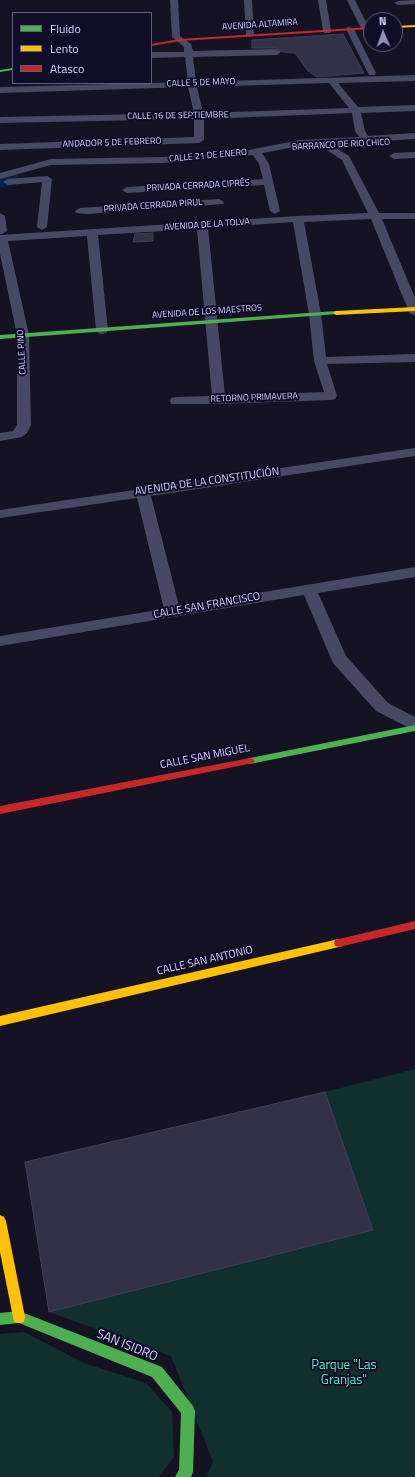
<!DOCTYPE html>
<meta charset="utf-8">
<style>
body{margin:0}
#map{position:relative;width:415px;height:1477px;overflow:hidden;background:#151323;font-family:"Titillium Web",sans-serif}
canvas{display:block}
.legend{position:absolute;left:12px;top:12px;width:140px;height:72px;box-sizing:border-box;background:#100d29;border:1px solid #605d7f;margin:0;padding:5px 7px;list-style:none;font-size:12px;color:#d7d5ff}
.legend li{display:flex;align-items:center;gap:8px;height:20px}
.legend b{width:20px;border:1px solid #605d7f}
.north{position:absolute;left:363px;top:12px;width:40px;height:40px;box-sizing:border-box;background:#100d29;border:1px solid #605d7f;border-radius:50%;rotate:358deg;font-size:11px;font-weight:700;line-height:16px;text-align:center;color:#d7d5ff}
.north::after{content:'';display:block;margin:auto;width:14px;height:18px;background:#9391b2;clip-path:polygon(50% 0,100% 100%,50% 72%,0 100%)}
</style>
<div id="map">
<canvas width="415" height="1477"></canvas>
<ul class="legend">
<li><b style="height:5px;background:#4caf50"></b>Fluido</li>
<li><b style="height:5px;background:#ffc107"></b>Lento</li>
<li><b style="height:5px;background:#c62828"></b>Atasco</li>
</ul>
<div class="north">N</div>
</div>
<script>
const g = document.querySelector('canvas').getContext('2d');
g.lineJoin = 'round';
function paint(path, color) {
  g.fillStyle = color;
  g.fill(path, 'evenodd');
}
function poly(rows) {
  const path = new Path2D();
  for (const r of rows) {
    path.moveTo(r[0], r[1]);
    for (let i = 2; i < r.length; i += 2) path.lineTo(r[i], r[i + 1]);
  }
  return path;
}
function trace(path, color, width, dash) {
  g.strokeStyle = color;
  g.lineWidth = width;
  g.lineCap = dash ? 'butt' : 'round';
  g.setLineDash(dash || []);
  g.stroke(path);
}
function write(font, color, halo, rows, align = 'center') {
  g.font = font + ' "Titillium Web",sans-serif';
  g.lineWidth = 4;
  g.setLineDash([]);
  g.textBaseline = 'middle';
  g.strokeStyle = halo;
  g.fillStyle = color;
  for (const [text, x, y, turn = 0] of rows) {
    g.save();
    g.translate(x, y);
    g.rotate((+turn || 0) * Math.PI / 180);
    g.textAlign = isNaN(turn) ? turn : align;
    if (halo) g.strokeText(text, 0, 0);
    g.fillText(text, 0, 0);
    g.restore();
  }
}
paint(poly([
 [415,1069,415,1477,206,1477,213,1462,171,1356,49,1312,373,1230,325,1092],
 [24,1332,84,1363,146,1383,172,1412,174,1457,159,1477,0,1477,0,1334]
]), '#102f2e');
paint(poly([
 [9,173,17,174,20,179,17,184,0,188,0,174,9,173]
]), '#08234a');
const building = poly([
 [343,34,364,73,317,77,308,71,295,53,282,52,277,48,252,48,252,40,343,34],
 [153,233,153,241,133,242,135,234,153,233],
 [325,1092,373,1230,49,1312,25,1162,325,1092]
]);
paint(building, '#333145');
trace(building, '#413e57', 1);
paint(poly([
 [170,0,178,0,180,36,191,44,193,51,277,49,281,52,277,55,193,57,196,82,415,75,415,81,338,83,358,107,415,105,415,111,361,113,365,131,368,136,415,133,415,139,329,144,349,156,379,213,415,213,415,219,382,219,415,298,415,315,411,314,409,312,371,219,304,222,321,314,326,357,415,354,415,362,327,364,337,396,335,399,331,400,219,404,171,404,170,401,171,398,176,397,212,396,197,229,98,235,108,330,106,333,102,334,98,333,96,330,87,236,8,241,29,335,31,425,27,433,22,437,0,441,0,433,13,431,17,425,17,335,0,254,0,235,298,216,368,213,342,160,319,145,300,146,262,153,269,164,280,211,275,214,270,211,264,185,127,193,122,190,127,187,263,179,259,164,253,155,162,163,51,165,0,179,0,173,51,159,162,157,249,150,300,140,359,137,355,131,352,113,204,119,204,140,199,143,0,150,0,144,194,137,194,119,0,123,0,117,194,113,188,87,0,93,0,87,188,82,185,57,151,58,151,52,184,52,184,47,172,37,170,0],
 [329,83,349,108,203,113,197,87,329,83],
 [293,222,309,314,314,361,324,392,225,396,208,228,293,222],
 [244,0,252,0,254,35,250,37,246,35,244,0],
 [318,0,326,0,331,31,330,33,324,33,323,31,318,0],
 [347,0,355,0,369,28,368,30,362,30,347,0],
 [415,0,415,4,398,5,394,3,398,1,415,0],
 [347,27,350,27,354,29,376,73,375,75,369,75,346,29,347,27],
 [415,152,415,158,394,159,389,156,394,153,415,152],
 [47,176,52,179,47,227,42,230,37,227,42,182,8,185,3,182,8,179,47,176],
 [219,199,224,202,223,204,87,214,76,213,75,211,80,208,219,199],
 [0,213,5,216,7,231,2,234,0,234,0,213],
 [415,448,415,456,151,496,179,606,415,567,415,577,318,593,346,656,388,703,415,717,415,731,376,711,333,663,304,595,0,646,0,636,164,609,137,498,0,518,0,510,415,448]
]), '#474864');
paint(poly([
 [13,68,13,70,0,72,0,70,13,68],
 [336,311,339,313,338,314,0,339,0,335,336,311],
 [415,725,415,731,250,764,247,763,245,761,247,759,250,758,415,725],
 [19,1311,162,1367,193,1406,195,1411,193,1472,191,1477,175,1477,179,1470,181,1413,152,1377,19,1323,0,1325,0,1313,19,1311]
]), '#4caf50');
paint(poly([
 [415,25,415,27,395,28,395,26,415,25],
 [415,307,415,311,336,315,333,313,336,311,415,307],
 [339,939,343,940,344,943,343,946,339,947,0,1026,0,1016,339,939],
 [0,1215,4,1217,6,1221,25,1317,24,1322,19,1323,14,1322,0,1252,0,1215]
]), '#ffc107');
paint(poly([
 [371,27,371,29,180,41,151,46,151,44,180,39,371,27],
 [250,758,253,759,255,761,253,763,0,814,0,806,250,758],
 [415,921,415,929,339,947,335,946,334,943,335,940,339,939,415,921]
]), '#c62828');
write('9px', '#d7d5ff', '#100d29', [
 ["AVENIDA ALTAMIRA",260,25,-4],
 ["CALLE 5 DE MAYO",201,83,-2],
 ["CALLE 16 DE SEPTIEMBRE",178,116,-1],
 ["ANDADOR 5 DE FEBRERO",112,143,-2],
 ["BARRANCO DE RIO CHICO",341,145,-3],
 ["CALLE 21 DE ENERO",208,156,-5],
 ["PRIVADA CERRADA CIPRÉS",198,186,-3],
 ["PRIVADA CERRADA PIRUL",153,206,-4],
 ["AVENIDA DE LA TOLVA",207,225,-4],
 ["AVENIDA DE LOS MAESTROS",207,312,-4],
 ["CALLE PINO",22,352,-93],
 ["RETORNO PRIMAVERA",254,398,-2]
]);
write('11px', '#d7d5ff', '#100d29', [
 ["AVENIDA DE LA CONSTITUCIÓN",207,482,-8],
 ["CALLE SAN FRANCISCO",207,606,-10],
 ["CALLE SAN MIGUEL",205,757,-11],
 ["CALLE SAN ANTONIO",205,961,-13]
]);
write('13px', '#d7d5ff', '#100d29', [
 ["SAN ISIDRO",127,1346,22]
]);
write('13px', '#53ecbc', '#100d29', [
 ["Parque \"Las",344,1366],
 ["Granjas\"",344,1381]
]);
</script>
